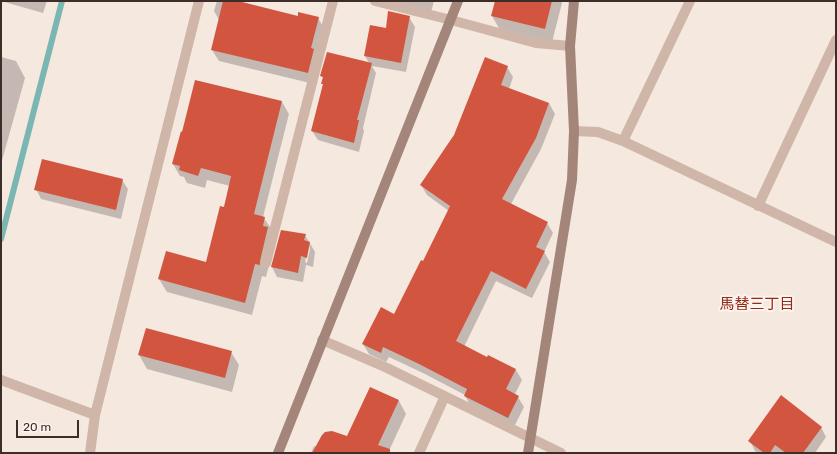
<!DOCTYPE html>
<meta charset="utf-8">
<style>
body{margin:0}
#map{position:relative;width:837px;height:454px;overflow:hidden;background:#f5e8df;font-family:Rubik,sans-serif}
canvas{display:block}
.frame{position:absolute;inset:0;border:2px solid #3c2d29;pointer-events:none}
.scale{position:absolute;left:16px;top:420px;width:63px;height:18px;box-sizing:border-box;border:2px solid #3c2d29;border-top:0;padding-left:5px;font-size:12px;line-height:14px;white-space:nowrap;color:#3c2d29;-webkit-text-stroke:3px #fcf3ec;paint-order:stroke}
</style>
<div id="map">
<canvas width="837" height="454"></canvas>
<div class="frame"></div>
<div class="scale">20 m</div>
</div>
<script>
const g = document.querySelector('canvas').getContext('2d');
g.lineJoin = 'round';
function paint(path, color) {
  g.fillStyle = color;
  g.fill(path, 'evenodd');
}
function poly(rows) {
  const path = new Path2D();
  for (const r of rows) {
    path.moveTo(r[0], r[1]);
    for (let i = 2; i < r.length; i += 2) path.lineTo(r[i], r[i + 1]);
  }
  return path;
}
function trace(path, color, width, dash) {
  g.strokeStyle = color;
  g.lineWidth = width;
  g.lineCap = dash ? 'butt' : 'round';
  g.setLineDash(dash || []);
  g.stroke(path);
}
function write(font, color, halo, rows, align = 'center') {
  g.font = font + ' Rubik,"Noto Sans JP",sans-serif';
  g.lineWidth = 4;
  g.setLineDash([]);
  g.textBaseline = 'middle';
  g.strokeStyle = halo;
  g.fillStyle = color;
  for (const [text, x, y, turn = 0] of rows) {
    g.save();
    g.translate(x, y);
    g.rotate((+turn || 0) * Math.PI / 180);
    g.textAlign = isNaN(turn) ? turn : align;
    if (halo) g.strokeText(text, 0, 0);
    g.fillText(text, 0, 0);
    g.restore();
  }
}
paint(poly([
 [1,1,47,1,43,13],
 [217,1,243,1,244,4,298,17,318,18,325,30,314,84,219,61,212,50,219,20,214,11],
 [389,1,434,1,431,12],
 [496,1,561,1,562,3,552,42,500,30,492,16],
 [409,17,415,27,406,72,372,66,376,73,363,128,364,131,359,152,318,140,312,131,323,85,324,80,322,76,369,63,365,56,386,29],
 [1,57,16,61,25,78,1,164],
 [507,67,513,77,509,89,549,103,555,114,541,149,511,204,547,223,553,233,544,252,550,262,532,298,496,281,464,347,487,359,489,356,516,370,522,380,515,394,518,397,524,407,514,427,471,406,465,396,465,395,425,374,389,357,386,362,369,354,363,344,394,315,423,263,449,211,427,195,421,185],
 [282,102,289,114,263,217,272,230,275,241,266,277,262,276,252,315,167,292,159,279,207,264,230,186,207,180,205,188,187,183,184,177,180,176,173,164],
 [122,180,128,189,121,219,41,199,36,189],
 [282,231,305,235,315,252,313,267,306,265,303,282,277,277,272,267],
 [309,244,310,249,307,263,305,262],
 [231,352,239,365,232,392,147,369,139,355],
 [399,401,406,414,388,453,311,453,314,446,317,447,348,437],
 [821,427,826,437,815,453,758,453,755,451,750,441]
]), '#0003');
trace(poly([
 [1,239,62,1]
]), '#7ab6b2', 6);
paint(poly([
 [223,1,238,1,298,16,298,12,319,17,311,48,314,49,308,73,211,50],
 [495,1,552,1,545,29,491,16],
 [388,11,410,16,401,63,364,56,370,25,386,28],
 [327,52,372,63,357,120,359,120,354,143,311,131,323,84,321,84,323,77,320,76],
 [485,57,508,66,501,85,549,103,536,138,502,199,548,222,536,247,545,251,526,289,491,271,456,341,487,357,488,355,516,369,506,389,519,396,508,418,464,396,467,389,419,364,383,347,381,353,362,344,381,307,394,314,421,260,423,261,450,206,420,185,454,135],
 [195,80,282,101,254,214,265,217,263,226,268,227,260,261,260,265,255,264,245,303,158,279,166,251,206,262,220,206,224,207,231,176,201,168,198,176,179,170,180,166,172,164,181,131,182,132],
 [42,159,123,179,116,210,34,190],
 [281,230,306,234,304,240,310,242,307,258,301,256,298,273,271,267],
 [146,328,232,351,225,378,138,355],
 [370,387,399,400,378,445,390,449,390,453,312,453,322,435,325,432,332,431,347,436],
 [781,395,822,427,803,453,786,453,775,445,770,453,764,453,748,441]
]), '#d25540');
trace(poly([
 [266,263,333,1]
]), '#cfb6a9', 10);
trace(poly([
 [375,1,451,20,536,43,570,46],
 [574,131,598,132,623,141,836,242],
 [623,141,690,1],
 [758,206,836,40],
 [322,340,385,367,561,453],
 [1,380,95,415,199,1],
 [90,453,95,415],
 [419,453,445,396]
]), '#cfb6a9', 10);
trace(poly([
 [278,453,458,1],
 [528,453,572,180,574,131,570,46,574,1]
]), '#a48579', 10);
write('15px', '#942a19', '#fcf3ec', [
 ["馬替三丁目",757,305]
]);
</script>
